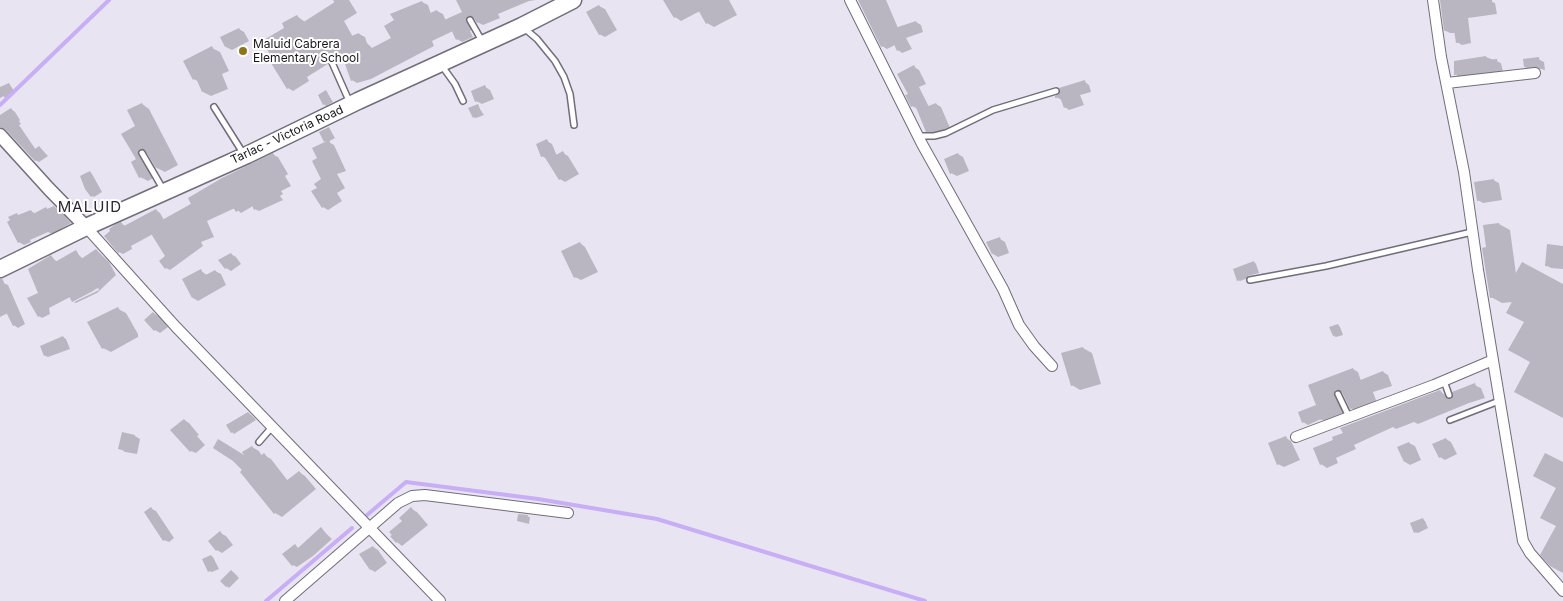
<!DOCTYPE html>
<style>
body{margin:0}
canvas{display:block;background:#e8e4f1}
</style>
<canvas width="1563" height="601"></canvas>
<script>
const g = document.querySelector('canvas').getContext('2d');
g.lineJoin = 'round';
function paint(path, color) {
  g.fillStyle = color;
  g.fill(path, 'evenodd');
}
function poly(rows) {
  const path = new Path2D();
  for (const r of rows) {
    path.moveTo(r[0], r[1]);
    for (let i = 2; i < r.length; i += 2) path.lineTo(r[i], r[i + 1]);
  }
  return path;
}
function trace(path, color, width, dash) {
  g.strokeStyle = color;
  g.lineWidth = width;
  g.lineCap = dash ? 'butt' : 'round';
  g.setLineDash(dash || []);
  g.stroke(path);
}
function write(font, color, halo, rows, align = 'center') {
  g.font = font + ' Inter,sans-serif';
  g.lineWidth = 4;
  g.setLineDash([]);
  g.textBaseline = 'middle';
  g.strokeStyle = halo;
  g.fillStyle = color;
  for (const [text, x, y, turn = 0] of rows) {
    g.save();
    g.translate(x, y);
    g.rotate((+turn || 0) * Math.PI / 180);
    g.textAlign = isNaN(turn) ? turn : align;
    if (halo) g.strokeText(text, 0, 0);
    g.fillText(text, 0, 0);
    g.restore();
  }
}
paint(poly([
 [333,0,349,0,357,13,344,21,353,37,359,34,365,37,367,43,373,49,393,39,422,2,428,5,431,14,437,11,443,14,446,21,464,13,457,0,536,0,529,1,498,14,500,18,483,25,477,22,475,18,471,24,473,29,470,31,473,37,462,42,457,39,453,31,432,41,434,46,371,79,357,83,352,80,346,64,342,61,340,57,334,57,331,62,307,77,309,81,293,91,288,88,275,61,286,28,297,16,305,22,335,3],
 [665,0,729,0,737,15,714,27,707,23,700,11,681,21,675,17],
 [859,0,886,0,898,28,916,22,921,25,923,32,906,38,912,49,902,53,898,50,895,45,887,49,882,46],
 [1441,0,1490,1,1495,3,1497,14,1468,18,1471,43,1462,45,1457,42,1456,33,1450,33,1446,31],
 [599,6,605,9,617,30,605,37,599,34],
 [239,29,244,32,249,41,232,50,226,47,222,37],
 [212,48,220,52,229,71,222,74,228,89,211,96,203,92,199,82,194,79],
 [1486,57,1501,63,1503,72,1460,77,1456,75],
 [1538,59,1544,62,1545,70,1541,69,1530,70,1525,67],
 [914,67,919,70,926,84,919,87,929,107,936,104,941,107,950,128,933,134,927,131,918,109,912,106,910,94],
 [1085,82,1089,85,1091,92,1080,95,1084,105,1069,110,1065,107,1062,100,1056,97],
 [9,84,15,92,5,98,0,92,0,88],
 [485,87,490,90,494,99,482,104,476,101],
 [326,92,333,102,326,106,324,104],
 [142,104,149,109,178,165,165,172,157,168,148,153,145,156,155,177,148,181,140,177,138,160,137,126],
 [477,105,484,115,476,118,474,117],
 [11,109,15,112,20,120,19,121,21,124,19,125,36,150,39,147,48,156,39,162,35,160,8,130,0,125,0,117],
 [329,129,335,138,328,142,334,145,346,171,337,174,345,188,337,193,342,201,328,210,323,207,318,189,322,180,319,159,327,142,325,141],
 [547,141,552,144,557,156,563,153,568,156,579,174,565,182,560,179,547,159,542,156],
 [958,154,963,157,969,171,957,176,951,173],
 [273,155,278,157,288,174,285,176,291,186,281,191,283,194,280,196,283,200,259,211,255,209,253,206,241,213,235,208,207,221,214,237,201,242,203,246,170,270,166,268,167,256,153,234,131,246,132,249,123,254,119,252,121,224,126,226,156,210,160,213,164,220],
 [90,173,92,174,102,192,94,197,92,196],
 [1493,180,1499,183,1502,200,1483,203,1478,200],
 [54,207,59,210,71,223,52,234,48,232,30,240,31,242,24,245,19,242,17,215,20,216,31,211,36,214,46,208,49,210],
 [1499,224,1510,230,1516,274,1563,285,1563,417,1531,362,1525,322,1513,302,1502,303,1491,297,1488,248,1485,226],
 [1000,239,1005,242,1009,253,998,257,993,254],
 [580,243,585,247,598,272,581,280,575,277],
 [1563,247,1563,269,1551,268,1546,265],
 [96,250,109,262,116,275,97,293,76,303,74,302,99,290,98,288,73,300,70,297,49,308,50,314,42,318,39,316,40,293,51,256,57,262,76,252,83,259],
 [231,254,236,257,241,264,231,271,226,268],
 [1254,262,1256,264,1259,273,1248,276,1248,278,1240,281,1238,280],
 [201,271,207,275,215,271,221,274,226,285,198,301,193,298,184,280],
 [3,283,8,285,25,324,18,328,14,325,8,313,0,317,0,284],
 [118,309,126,313,138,334,138,337,111,352,103,348],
 [153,313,159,316,168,327,160,333,155,330,145,320],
 [1338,325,1340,327,1343,335,1336,337,1334,336],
 [63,337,66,339,70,349,48,357,45,356],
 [1083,348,1092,353,1101,384,1080,390,1072,385],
 [1353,369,1358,372,1361,381,1383,372,1388,375,1392,386,1373,392,1377,403,1356,411,1351,408,1343,392,1339,394,1346,415,1326,422,1321,419,1308,425,1303,422],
 [1474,385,1481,388,1485,398,1469,403,1418,424,1414,422,1396,429,1393,427,1354,445,1356,449,1336,458,1338,463,1327,468,1321,464,1314,449,1440,391,1451,400],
 [251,415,256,420,234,434,232,432],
 [184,420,189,423,199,435,197,436,205,445,196,453,191,451],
 [123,433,135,436,140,439,137,454,125,452,120,448],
 [1286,438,1291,441,1300,460,1284,467,1278,464],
 [1446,439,1451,442,1457,454,1445,460,1440,457],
 [1409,443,1415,446,1421,460,1410,465,1405,462],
 [252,447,259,451,262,456,264,455,271,459,288,481,299,472,305,476,316,489,282,517,275,513,241,472],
 [151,509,156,511,174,538,169,542,164,540],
 [411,509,417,512,428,525,402,546,397,542,404,522],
 [519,515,530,517,529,524,518,521],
 [1423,520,1425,521,1428,528,1418,533,1415,532],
 [321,529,332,539,313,556,297,567,293,565,295,546,299,549],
 [220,533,226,536,233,545,222,553,217,550],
 [373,547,378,550,387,563,375,572,370,569],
 [211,556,213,557,219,569,212,572,209,571],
 [233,572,239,578,229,588,221,581]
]), '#0003');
trace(poly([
 [0,105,109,0],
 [367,515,406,482,538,499,657,519,925,601],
 [266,601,352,528]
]), '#c8aef4', 4);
paint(poly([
 [338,0,347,0,352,10,339,17,349,37,359,33,363,42,365,40,370,49,391,38,384,26,394,20,390,14,422,1,428,14,437,10,442,21,462,12,456,0,518,0,493,11,495,15,477,23,473,17,467,16,466,20,468,26,465,27,468,34,456,40,450,27,427,38,429,43,404,56,365,76,351,81,344,61,341,62,336,53,333,55,329,54,326,59,302,74,305,78,287,89,271,63,274,61,262,41,284,28,282,23,297,15,302,23],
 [663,0,725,0,731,11,706,24,696,6,674,18],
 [858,0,882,0,895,28,916,21,919,30,903,35,908,46,897,51,893,42,881,47],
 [1440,0,1492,0,1492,12,1464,16,1467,41,1456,43,1454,30,1444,31],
 [599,5,612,27,599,35,586,12],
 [239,28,244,38,225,47,220,37],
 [212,46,222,66,215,69,221,85,202,92,196,78,193,80,183,61],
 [1486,56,1486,60,1497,59,1499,70,1454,75,1454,61],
 [1539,57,1540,69,1535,66,1524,67,1523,59],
 [914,65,922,81,914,84,926,107,936,103,946,125,929,132,926,132,915,105,911,107,905,95,908,94,897,74],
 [1085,80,1087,90,1076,92,1079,103,1064,108,1060,97,1055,98,1055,96,1060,92,1059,88],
 [9,83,13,91,0,98,0,87],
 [485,85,490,96,475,102,471,91],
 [326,90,332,101,323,105,318,95],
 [142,103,171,160,156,168,145,150,140,149,138,151,138,155,148,173,139,178,131,162,136,159,121,134,135,126,127,110],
 [478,104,482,114,473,118,468,108],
 [11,108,17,117,15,118,18,122,16,123,35,149,39,146,45,153,35,161,6,130,0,127,0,115],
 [329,127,334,137,324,142,319,132],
 [547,139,554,156,563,151,574,171,559,180,544,156,541,157,536,144],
 [329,140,341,168,333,171,340,185,333,190,338,198,322,208,311,191,317,188,314,184,321,179,312,161,317,158,312,148],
 [273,153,285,172,282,174,287,183,278,188,280,191,276,194,280,198,254,210,251,203,236,212,232,206,204,219,211,235,198,240,200,244,165,269,159,261,165,256,150,232,127,244,129,246,118,253,104,236,110,231,109,229,116,224,121,222,124,226,156,209,162,220,191,204,188,198,222,178],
 [958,153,964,168,950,174,944,159],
 [90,171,100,190,91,197,85,189,80,176],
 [1494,179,1497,197,1477,201,1474,182],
 [54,206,67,220,46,232,44,229,26,237,27,239,18,243,7,222,10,220,8,217,17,213,18,215,31,210,33,214,46,207,47,209],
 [1499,223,1509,285,1522,262,1563,284,1563,418,1514,392,1530,362,1508,350,1524,322,1506,313,1516,294,1490,298,1482,248,1486,247,1483,225],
 [1000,237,1004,250,992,254,986,242],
 [580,242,593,269,574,278,561,251],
 [1547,244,1563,246,1563,268,1545,266],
 [96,249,106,260,105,261,114,273,93,291,72,302,68,294,46,306,47,312,38,317,27,298,38,293,28,269,51,255,55,262,76,250,81,259],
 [231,253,236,261,225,269,218,260],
 [1254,261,1257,272,1246,275,1247,277,1237,281,1233,269],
 [201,269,204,276,215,270,222,282,192,298,182,279],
 [2,278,21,322,13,326,5,310,0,313,0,279],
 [118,307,131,329,131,332,102,349,87,322],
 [153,312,163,323,154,331,144,320],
 [1338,324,1342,333,1333,336,1329,327],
 [63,336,69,348,44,356,40,346],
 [1083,347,1093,380,1071,386,1061,353],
 [1353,368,1358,381,1383,371,1388,384,1369,390,1373,401,1350,409,1342,392,1337,390,1334,392,1334,395,1342,412,1320,420,1319,416,1302,423,1298,412,1316,405,1308,385],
 [1475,383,1479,395,1463,401,1463,400,1411,422,1409,418,1389,426,1388,424,1349,441,1350,445,1330,455,1333,460,1320,465,1313,448,1333,440,1332,437,1343,433,1340,428,1440,390,1443,395,1444,395,1447,399,1450,399,1453,396,1452,392],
 [248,412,255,419,231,433,226,425],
 [184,419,195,432,194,433,201,442,190,452,170,430],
 [122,432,135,435,131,452,118,449],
 [1286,436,1295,457,1277,465,1268,443],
 [1446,438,1452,451,1439,458,1432,444],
 [218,439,244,455,242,452,252,446,259,457,264,453,286,481,299,471,311,485,274,514,240,472,242,470,233,461,213,448],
 [1409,442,1416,457,1404,462,1397,447],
 [1545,453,1563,462,1563,573,1550,566,1540,555,1556,526,1540,518,1556,488,1533,476],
 [151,507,171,536,163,541,144,512],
 [411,507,423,522,396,543,390,536,392,535,389,532,402,521,399,518],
 [518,514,528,515,527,523,517,521],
 [1423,518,1427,527,1414,533,1410,523],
 [321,527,328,536,308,554,292,566,282,554,295,544,298,548],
 [220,531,228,542,216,551,208,541],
 [373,546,383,560,370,570,359,554],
 [211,555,217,567,208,572,202,559],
 [231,570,237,576,226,587,220,581]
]), '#b9b5c1');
const service = poly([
 [470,20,482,41],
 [524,28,537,39,555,61,564,77,570,94,574,125],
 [330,58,350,103],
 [442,66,455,84,463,101],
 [214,107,243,153],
 [918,136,934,136,946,133,993,110,1056,91],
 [142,153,163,189],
 [1250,280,1326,266,1472,232],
 [1444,381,1449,395],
 [1338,394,1349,417],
 [1450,420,1499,401],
 [259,442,272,427]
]);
const minor = poly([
 [850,0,922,144,1003,289,1019,325,1034,346,1052,366],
 [1433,0,1441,57,1464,172,1478,270,1523,541,1530,553,1563,591],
 [1447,83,1535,73],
 [86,227,176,327,440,601],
 [1296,437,1434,385,1493,360],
 [285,601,398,503,412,496,425,495,568,513]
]);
const tertiary = poly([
 [0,135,49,189,86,227]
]);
const primary = poly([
 [0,269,86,227,247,155,358,101,522,26,573,0]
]);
trace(service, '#716e79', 8);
trace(minor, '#716e79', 12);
trace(tertiary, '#716e79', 15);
trace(primary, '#716e79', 19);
trace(service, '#fff', 5);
trace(minor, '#fff', 10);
trace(tertiary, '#fff', 12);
trace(primary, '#fff', 16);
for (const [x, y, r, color] of [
 [243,51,5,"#8f751a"]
]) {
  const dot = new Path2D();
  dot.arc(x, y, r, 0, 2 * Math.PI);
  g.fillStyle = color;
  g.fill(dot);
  trace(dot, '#fff', 2);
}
write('12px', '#161419', '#fff', [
 ["Maluid Cabrera",253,44],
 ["Elementary School",253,58]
], 'left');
write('12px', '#161419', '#fff', [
 ["Tarlac - Victoria Road",287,135,-25]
]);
g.letterSpacing = '1px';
write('15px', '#2b2831', '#fff', [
 ["MALUID",90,207]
]);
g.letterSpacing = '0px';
</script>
